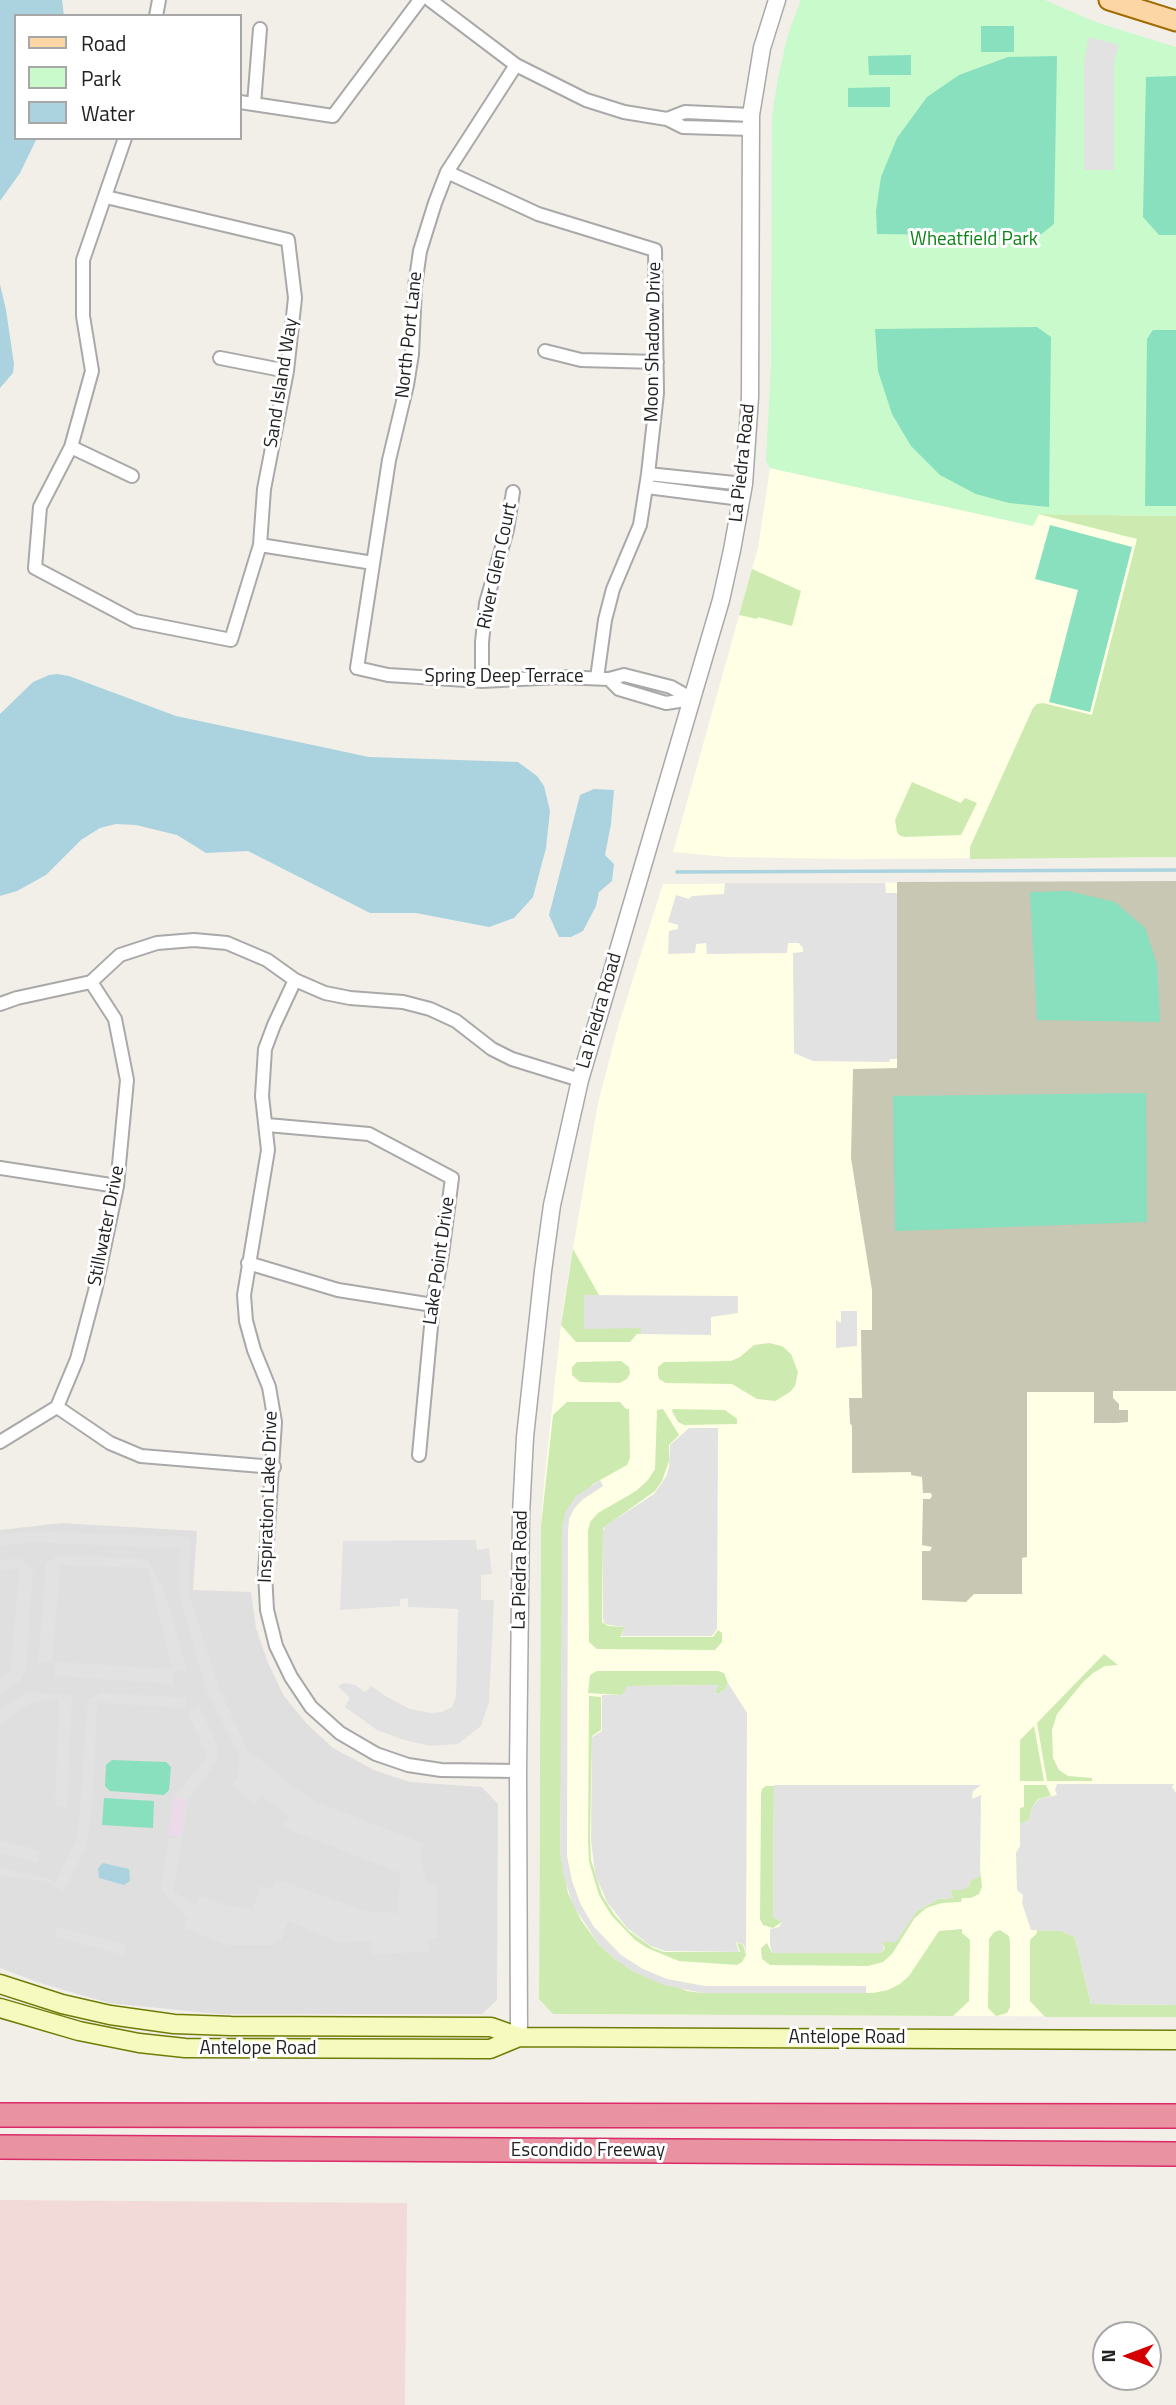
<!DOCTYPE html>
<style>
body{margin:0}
#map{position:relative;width:1176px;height:2405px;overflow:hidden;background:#f2efe9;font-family:"Titillium Web",sans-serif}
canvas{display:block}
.legend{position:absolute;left:14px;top:14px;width:228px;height:126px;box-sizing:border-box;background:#fff;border:2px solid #a7a7a7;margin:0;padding:9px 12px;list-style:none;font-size:21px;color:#222}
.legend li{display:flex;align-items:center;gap:14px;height:35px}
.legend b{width:35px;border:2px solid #a7a7a7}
.north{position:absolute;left:1092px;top:2321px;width:70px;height:70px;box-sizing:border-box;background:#fff;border:2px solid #a7a7a7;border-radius:50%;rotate:270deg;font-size:19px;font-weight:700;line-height:28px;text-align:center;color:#222}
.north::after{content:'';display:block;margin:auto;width:24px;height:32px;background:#d40000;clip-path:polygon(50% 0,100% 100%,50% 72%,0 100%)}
</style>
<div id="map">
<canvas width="1176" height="2405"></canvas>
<ul class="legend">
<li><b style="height:9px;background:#fcd6a4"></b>Road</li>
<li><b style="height:19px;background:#c8facc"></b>Park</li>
<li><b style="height:19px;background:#aad3df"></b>Water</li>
</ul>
<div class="north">N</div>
</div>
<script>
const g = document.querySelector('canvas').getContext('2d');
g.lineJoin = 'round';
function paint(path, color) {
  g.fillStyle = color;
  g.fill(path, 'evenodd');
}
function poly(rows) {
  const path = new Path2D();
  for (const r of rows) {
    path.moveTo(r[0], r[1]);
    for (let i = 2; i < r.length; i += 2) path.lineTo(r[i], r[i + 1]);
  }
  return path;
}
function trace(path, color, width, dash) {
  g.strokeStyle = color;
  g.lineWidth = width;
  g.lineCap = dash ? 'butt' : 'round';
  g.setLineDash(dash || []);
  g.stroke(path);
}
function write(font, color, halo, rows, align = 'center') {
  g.font = font + ' "Titillium Web",sans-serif';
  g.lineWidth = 6;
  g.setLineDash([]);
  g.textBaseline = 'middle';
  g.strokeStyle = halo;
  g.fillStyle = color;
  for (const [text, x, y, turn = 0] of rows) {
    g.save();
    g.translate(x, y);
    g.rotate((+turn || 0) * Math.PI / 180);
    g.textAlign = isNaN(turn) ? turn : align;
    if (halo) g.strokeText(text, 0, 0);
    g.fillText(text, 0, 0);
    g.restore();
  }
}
paint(poly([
 [61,1523,197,1531,193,1590,251,1592,256,1628,268,1663,284,1696,307,1724,333,1748,374,1770,410,1782,482,1787,498,1804,497,2000,482,2014,218,2014,109,2003,40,1983,0,1968,0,1530]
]), '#e0dfdf');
paint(poly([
 [0,2200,407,2203,405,2405,0,2405]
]), '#f2dad9');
paint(poly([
 [174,1797,187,1799,181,1837,168,1835]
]), '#ebdbe8');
paint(poly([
 [770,468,1033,526,1038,514,1176,516,1176,857,848,859,726,857,673,852,758,548],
 [1176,881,1176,2017,553,2014,539,1999,541,1526,544,1483,563,1307,598,1103,619,1023,663,884]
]), '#ffffe5');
paint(poly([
 [1176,881,1176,1391,1113,1391,1113,1398,1119,1404,1119,1410,1128,1410,1128,1422,1117,1423,1094,1423,1094,1392,1027,1392,1027,1557,1022,1558,1022,1594,974,1594,966,1602,922,1600,922,1551,930,1551,932,1547,922,1545,923,1499,930,1499,932,1496,931,1493,923,1493,922,1477,911,1475,911,1472,852,1473,852,1426,850,1423,849,1398,862,1398,861,1330,872,1330,872,1290,851,1158,853,1069,897,1068,897,882]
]), '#c7c7b4');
paint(poly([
 [1038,514,1176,516,1176,857,970,859,970,847,1033,708,1037,704,1043,703,1092,715,1137,539],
 [752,569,801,591,792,626,758,617,757,619,739,615],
 [912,782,961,803,965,798,977,803,961,835,904,837,899,835,897,832,895,820],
 [573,1249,599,1295,584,1295,641,1328,641,1334,637,1334,630,1342,576,1342,561,1325],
 [769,1343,782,1346,791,1354,798,1372,795,1386,790,1392,775,1401,757,1399,732,1384,666,1383,659,1379,658,1375,658,1367,664,1362,731,1361,740,1357,754,1345],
 [621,1361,629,1367,630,1373,627,1379,619,1383,580,1382,572,1375,572,1367,577,1362],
 [567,1402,620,1402,626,1409,629,1409,630,1458,627,1465,593,1484,565,1513,560,1851,568,1893,581,1920,599,1945,615,1959,687,1991,702,1993,873,1993,888,1990,900,1984,909,1976,939,1931,962,1929,962,1933,970,1940,969,2001,953,2016,553,2014,539,1999,541,1526,553,1415],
 [663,1409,679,1435,669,1445,669,1461,662,1481,655,1491,603,1528,602,1622,608,1626,625,1627,620,1637,713,1637,718,1630,722,1633,722,1642,715,1650,597,1649,589,1642,588,1532,590,1522,598,1513,636,1491,648,1480,655,1469,657,1410],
 [673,1409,725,1410,737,1419,737,1424,684,1425,678,1422,672,1411],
 [1104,1654,1118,1665,1105,1666,1093,1673,1083,1682,1057,1714,1052,1730,1053,1758,1059,1770,1068,1776,1092,1778,1092,1781,1047,1781,1037,1723],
 [597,1671,718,1671,724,1673,728,1683,725,1690,718,1694,715,1693,718,1685,628,1686,622,1695,588,1693,590,1675],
 [589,1696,601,1697,601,1730,592,1736,590,1836,591,1860,602,1895,614,1914,629,1931,653,1948,664,1952,740,1952,737,1943,738,1943,743,1945,746,1955,742,1962,737,1965,679,1961,647,1948,635,1940,611,1915,599,1895,589,1862,588,1841],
 [1034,1726,1044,1781,1020,1781,1020,1740],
 [1024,1785,1046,1785,1051,1796,1038,1799,1032,1808,1029,1820,1020,1824,1020,1808,1024,1807],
 [766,1786,774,1786,773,1917,782,1922,773,1928,763,1925,760,1919,761,1794,762,1789],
 [980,1870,982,1887,979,1894,971,1898,962,1898,961,1902,942,1903,926,1908,914,1919,892,1954,883,1962,868,1966,770,1965,762,1959,761,1948,767,1943,772,1953,880,1953,885,1949,882,1942,908,1922,917,1911,938,1899,953,1898,950,1890,969,1886,972,1875],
 [1000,1930,1009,1936,1010,1941,1010,2007,1007,2013,996,2016,988,2008,989,1939,994,1932],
 [1037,1930,1061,1931,1075,1937,1091,2004,1176,2005,1176,2017,1045,2017,1030,2001,1030,1940,1037,1933]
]), '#cdebb0');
paint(poly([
 [801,0,1045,0,1098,23,1176,47,1176,516,1039,514,1033,526,770,468,766,461,771,365,772,116,778,78,788,34]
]), '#c8facc');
paint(poly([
 [981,26,1014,26,1014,52,981,52],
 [911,55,911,75,869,75,868,56],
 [1057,56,1054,224,1039,236,877,234,876,211,881,177,897,138,927,97,959,75,1008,57],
 [1176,76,1176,235,1159,235,1143,217,1146,77],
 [890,87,890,107,848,107,848,88],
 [1037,327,1051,337,1049,507,1009,503,976,494,940,475,911,446,892,414,878,371,875,329],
 [1153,330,1176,330,1176,506,1145,506,1147,339],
 [1050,525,1132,547,1090,712,1049,702,1078,590,1035,579],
 [1068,891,1115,902,1145,928,1157,964,1160,1022,1037,1020,1030,892],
 [1146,1093,1147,1222,895,1231,893,1096],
 [112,1760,166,1762,171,1767,169,1790,164,1795,110,1791,105,1786,106,1765],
 [104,1798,154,1801,153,1828,102,1825]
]), '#88e0be');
paint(poly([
 [1089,37,1119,45,1114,61,1114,170,1084,170,1084,62],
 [725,883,885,883,886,893,897,893,897,1059,890,1059,889,1062,813,1061,794,1053,793,953,803,952,803,948,799,943,788,943,787,953,707,954,706,943,696,944,695,953,668,954,669,931,678,929,678,925,668,922,676,895,689,899,692,896,724,894],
 [584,1295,738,1296,738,1313,711,1317,711,1335,641,1334,641,1328,584,1329],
 [841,1311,857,1311,857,1346,836,1348,836,1320,841,1323],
 [689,1428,718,1428,717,1629,712,1636,621,1636,625,1627,609,1625,604,1623,603,1618,603,1531,605,1526,654,1494,666,1477,669,1467,670,1445],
 [600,1480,603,1486,582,1500,574,1509,569,1519,568,1532,567,1856,572,1881,581,1905,594,1927,621,1955,643,1969,667,1979,705,1986,866,1986,866,1993,702,1993,664,1985,634,1972,615,1959,599,1945,573,1905,563,1873,560,1851,562,1527,565,1513,576,1496],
 [29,1531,191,1537,189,1595,219,1688,247,1749,295,1788,317,1802,425,1844,420,1856,427,1883,437,1884,438,1938,428,1939,429,1952,372,1954,371,1941,337,1942,288,1921,281,1940,272,1945,227,1945,184,1928,187,1919,161,1889,169,1839,181,1837,187,1800,174,1797,207,1756,187,1711,199,1705,217,1745,217,1761,189,1799,173,1891,195,1906,200,1896,229,1906,253,1909,260,1886,272,1889,276,1879,365,1911,398,1913,400,1873,282,1827,289,1817,262,1796,254,1805,232,1784,238,1777,240,1757,206,1689,180,1597,180,1549,31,1542,0,1546,0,1535],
 [476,1540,477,1550,489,1548,492,1574,481,1575,481,1600,494,1600,489,1702,481,1726,458,1744,430,1746,401,1739,377,1730,345,1707,350,1698,338,1686,344,1683,355,1685,365,1692,371,1686,387,1697,410,1709,431,1713,442,1712,452,1707,456,1696,458,1609,408,1607,408,1598,400,1599,400,1606,340,1610,343,1541],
 [60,1555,147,1559,163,1587,187,1669,174,1672,174,1684,54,1676,56,1662,172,1669,148,1568,60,1565,52,1662,38,1663,46,1563],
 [19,1558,33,1571,26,1669,21,1680,0,1694,0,1678,11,1671,19,1568,0,1571,0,1561],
 [728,1683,747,1713,746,1952,744,1945,737,1942,736,1943,739,1952,665,1951,651,1946,627,1928,607,1902,595,1874,591,1840,592,1737,602,1731,602,1695,622,1695,627,1686,719,1685,715,1693,718,1694,725,1690],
 [27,1692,72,1695,67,1807,55,1805,59,1698,31,1703,0,1724,0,1709],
 [103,1693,187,1698,186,1708,103,1703,97,1700,94,1779,88,1838,86,1847,64,1891,46,1881,0,1876,0,1867,48,1878,55,1883,78,1836,88,1699],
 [1057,1784,1174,1784,1172,1787,1176,1793,1176,2005,1091,2004,1075,1937,1061,1931,1031,1930,1022,1903,1023,1895,1017,1890,1016,1853,1020,1846,1020,1824,1029,1820,1032,1808,1039,1799,1057,1795,1055,1790],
 [774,1785,981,1785,973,1791,972,1799,981,1795,980,1876,970,1881,969,1886,962,1890,950,1890,953,1898,938,1899,917,1911,896,1942,882,1942,884,1949,880,1953,772,1953,770,1945,770,1929,779,1927,782,1922,773,1917],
 [0,1840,40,1850,38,1863,0,1853],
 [57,1927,127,1945,124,1955,54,1937]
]), '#e2e2e2');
paint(poly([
 [0,0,62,0,64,16,16,16,16,138,37,138,20,173,0,201],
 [0,284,6,310,14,364,13,373,0,388],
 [57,674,69,676,176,716,369,757,518,762,537,776,544,786,550,811,546,848,533,897,514,918,489,927,416,913,370,913,248,851,206,853,177,835,136,825,116,824,100,828,81,840,46,875,17,891,0,896,0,714,33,682,49,675],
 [594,789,614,790,611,824,605,855,614,864,612,881,599,892,596,906,583,931,571,937,559,937,549,915,580,795],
 [103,1863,129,1869,130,1881,124,1885,99,1878,98,1868]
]), '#aad3df');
trace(poly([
 [677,872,1176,870]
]), '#aad3df', 3.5);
const minor = poly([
 [430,0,516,65,586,100,624,112,667,119,683,127,751,129],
 [156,16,159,0],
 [516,65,447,172,435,203,420,251,415,286,412,354,407,385,389,460,357,668,388,675,482,681,559,677,609,679,624,675,671,687,692,699],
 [240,102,333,116,420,0],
 [254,104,260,29],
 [667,119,685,112,751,115],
 [447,172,538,214,655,250,657,393,648,474,640,525,613,589,605,620,597,678],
 [106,197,288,240,295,298,287,371,264,489,260,545,231,640,135,621,35,568,40,507,71,447,92,371,83,316,83,260,125,138],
 [545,351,581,360,657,362],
 [220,358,287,371],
 [71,447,132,476],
 [648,474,744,484],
 [647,487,741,499],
 [260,545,373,563],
 [609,679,619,689,666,703,692,699],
 [482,681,482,642,486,603,507,530,513,492],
 [295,980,274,1025,265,1049,262,1096,268,1150,244,1295,246,1321,254,1350,269,1387,275,1422,265,1573,267,1610,276,1646,291,1677,311,1707,340,1733,376,1754,408,1765,441,1770,518,1771],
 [0,1004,17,998,91,982,120,955,157,943,194,940,227,943,267,960,295,980,325,993,350,998,403,1002,430,1009,456,1021,492,1049,512,1059,580,1080],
 [267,1125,369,1134,452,1178,442,1254,433,1305,419,1455],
 [0,1168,117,1186],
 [248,1263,338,1290,433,1305],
 [57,1407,110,1443,141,1456,274,1467],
 [0,1442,57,1407,77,1359,95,1291,117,1186,127,1080,115,1019,91,982]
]);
const tertiary = poly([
 [519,2037,518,1771,521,1514,525,1437,543,1271,552,1205,580,1080,721,600,732,550,744,484,750,397,751,115,762,48,777,0]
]);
const secondary = poly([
 [0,1984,62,2004,110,2015,174,2024,231,2026,491,2027,519,2037,1176,2040],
 [0,2008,79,2031,139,2043,185,2048,490,2049,519,2037]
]);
const primary = poly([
 [1109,0,1176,21]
]);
const motorway = poly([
 [0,2115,1176,2116],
 [0,2147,1176,2154]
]);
trace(minor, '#a9a9a9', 16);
trace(tertiary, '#a9a9a9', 19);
trace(secondary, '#707d05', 21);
trace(primary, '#a06b00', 23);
trace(motorway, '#dc2a67', 26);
trace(minor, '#fff', 12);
trace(tertiary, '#fff', 16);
trace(secondary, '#f7fabf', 18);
trace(primary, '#fcd6a4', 19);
trace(motorway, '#e892a2', 23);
write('19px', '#0c8416', '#fff', [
 ["Wheatfield Park",974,240]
]);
write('19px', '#222', '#fff', [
 ["North Port Lane",410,335,-84],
 ["Moon Shadow Drive",654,342,-89],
 ["Sand Island Way",282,383,-81],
 ["La Piedra Road",743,463,-84],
 ["River Glen Court",498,566,-78],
 ["Spring Deep Terrace",504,677],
 ["La Piedra Road",600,1011,-74],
 ["Stillwater Drive",107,1226,-79],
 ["Lake Point Drive",440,1261,-82],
 ["Inspiration Lake Drive",269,1497,-88],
 ["La Piedra Road",521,1570,-89],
 ["Antelope Road",847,2038],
 ["Antelope Road",258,2049],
 ["Escondido Freeway",588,2151]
]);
</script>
